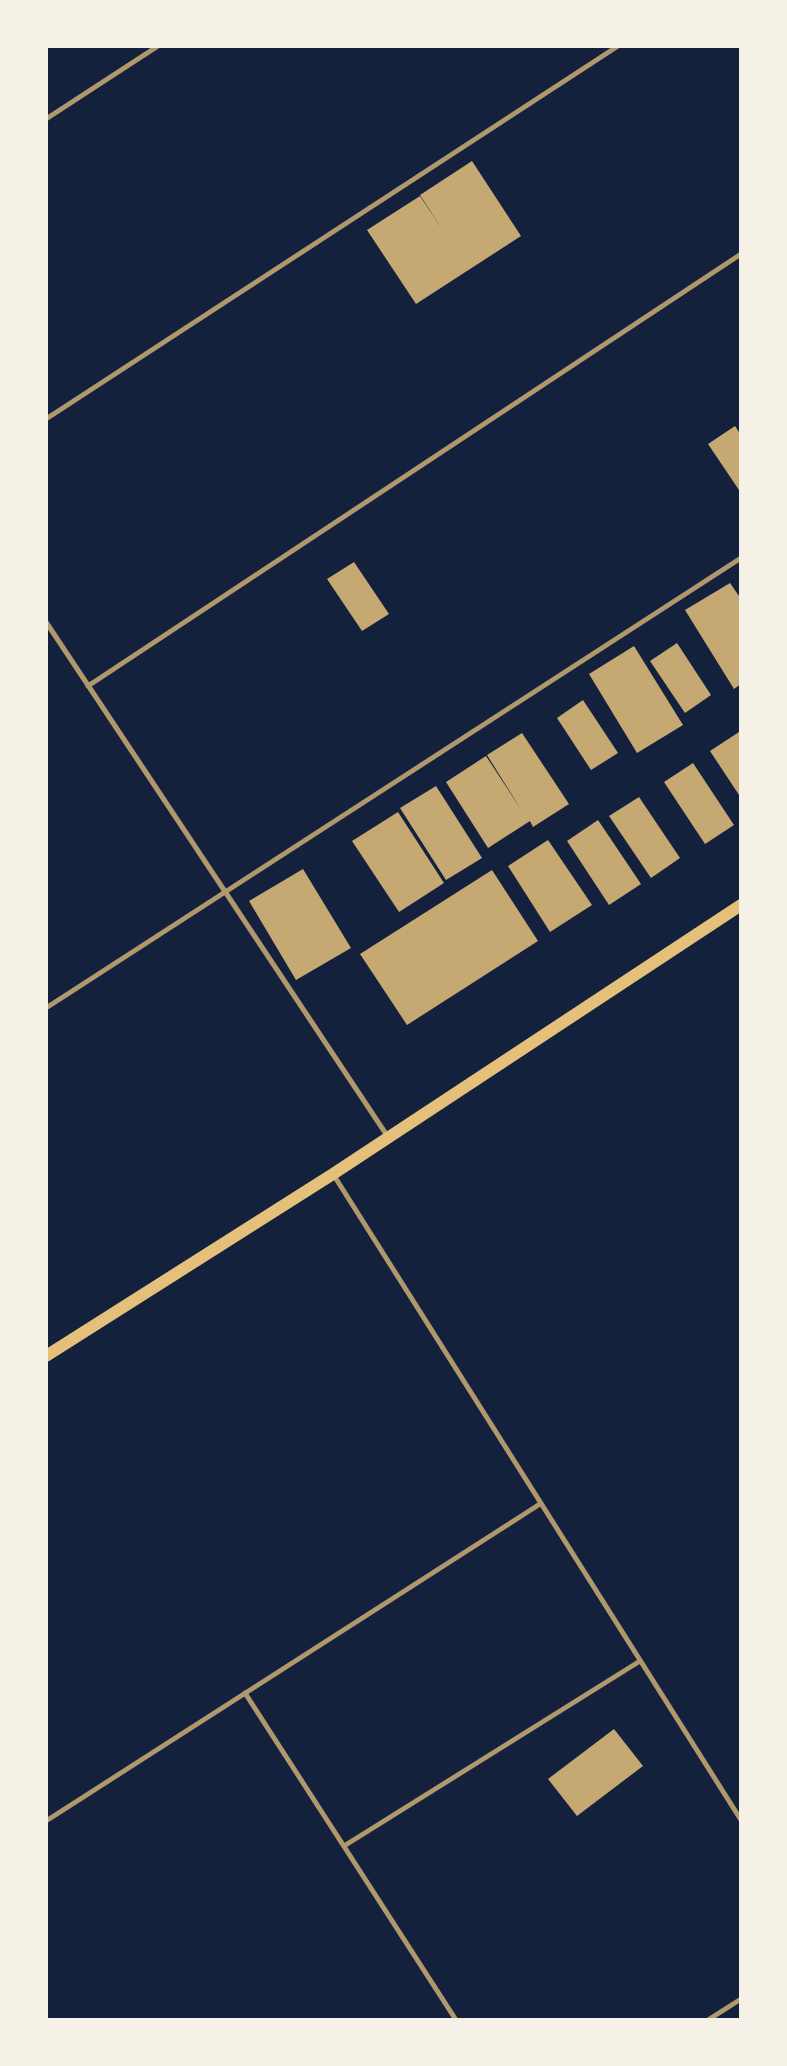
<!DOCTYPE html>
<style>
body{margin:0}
#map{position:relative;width:787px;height:2066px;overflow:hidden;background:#14213d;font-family:Poppins,sans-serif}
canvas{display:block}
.frame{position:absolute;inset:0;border:48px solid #f6f1e7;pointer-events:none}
</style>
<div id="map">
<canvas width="787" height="2066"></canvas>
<div class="frame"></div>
</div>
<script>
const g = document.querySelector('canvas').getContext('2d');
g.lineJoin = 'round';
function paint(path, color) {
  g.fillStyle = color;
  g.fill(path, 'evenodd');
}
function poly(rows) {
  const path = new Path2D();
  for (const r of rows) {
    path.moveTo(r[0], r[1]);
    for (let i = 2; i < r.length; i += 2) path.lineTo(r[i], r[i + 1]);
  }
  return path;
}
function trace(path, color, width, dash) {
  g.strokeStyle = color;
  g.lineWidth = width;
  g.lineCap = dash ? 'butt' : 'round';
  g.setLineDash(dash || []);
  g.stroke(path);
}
paint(poly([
 [472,161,521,236,416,304,367,230,420,196,442,229,420,195],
 [735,426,741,435,741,493,708,444],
 [354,562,389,614,362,631,327,579],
 [730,583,741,599,741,684,734,689,685,610],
 [677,643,711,695,685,713,650,661],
 [634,646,683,725,637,753,589,674],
 [583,700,618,753,591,770,557,718],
 [739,732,741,734,741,798,710,751],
 [522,733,569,804,533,827,530,821,488,848,446,782,486,756,522,811,487,755],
 [693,763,734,825,705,844,664,782],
 [436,786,482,858,446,880,400,808],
 [639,797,680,858,651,878,609,816],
 [398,812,444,883,399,912,352,841],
 [598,820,641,884,609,905,567,841],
 [548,840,592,905,550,932,508,866],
 [303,869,351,948,296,980,249,901],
 [492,870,538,941,407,1025,360,954],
 [614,1729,643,1766,577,1816,548,1779]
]), '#c6a872');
trace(poly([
 [46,119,158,46],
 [46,419,618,46],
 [46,622,388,1137],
 [88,686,741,254],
 [46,1008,741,558],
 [333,1174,741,1820],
 [245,1693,456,2020],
 [46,1821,540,1504],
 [344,1846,640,1661],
 [708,2020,741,1999]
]), '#b1986c', 5);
trace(poly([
 [46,1356,333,1174,741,905]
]), '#e5c07b', 12);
</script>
